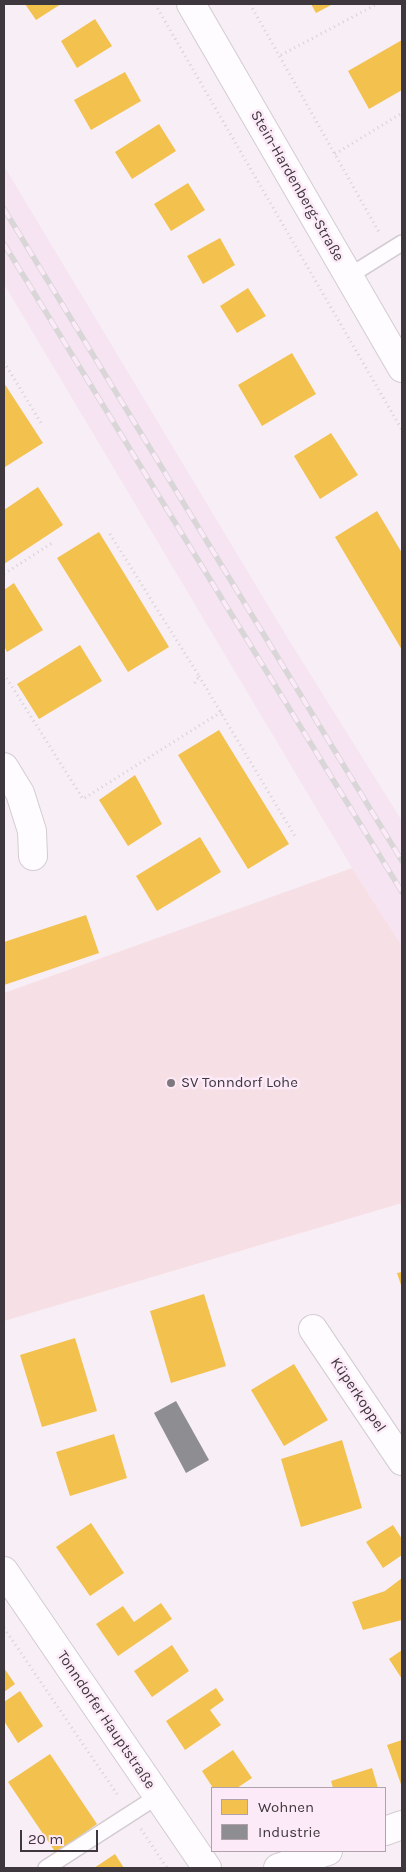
<!DOCTYPE html>
<meta charset="utf-8">
<style>
body{margin:0}
#map{position:relative;width:406px;height:1872px;overflow:hidden;background:#f8eef6;font-family:Karla,sans-serif}
canvas{display:block}
.frame{position:absolute;inset:0;border:5px solid #3e373d;pointer-events:none}
.legend{position:absolute;left:211px;top:1787px;width:175px;height:65px;box-sizing:border-box;background:#fceaf8;border:1px solid #b0a2ad;margin:0;padding:6px 9px;list-style:none;font-size:15px;color:#3e373d}
.legend li{display:flex;align-items:center;gap:10px;height:25px}
.legend b{width:25px;border:1px solid #b0a2ad}
.scale{position:absolute;left:20px;top:1830px;width:78px;height:22px;box-sizing:border-box;border:2px solid #3e373d;border-top:0;padding-left:6px;font-size:15px;line-height:18px;white-space:nowrap;color:#3e373d;-webkit-text-stroke:4px #fceaf8;paint-order:stroke}
</style>
<div id="map">
<canvas width="406" height="1872"></canvas>
<div class="frame"></div>
<ul class="legend">
<li><b style="height:14px;background:#f2c14e"></b>Wohnen</li>
<li><b style="height:14px;background:#8d8d92"></b>Industrie</li>
</ul>
<div class="scale">20 m</div>
</div>
<script>
const g = document.querySelector('canvas').getContext('2d');
g.lineJoin = 'round';
function paint(path, color) {
  g.fillStyle = color;
  g.fill(path, 'evenodd');
}
function poly(rows) {
  const path = new Path2D();
  for (const r of rows) {
    path.moveTo(r[0], r[1]);
    for (let i = 2; i < r.length; i += 2) path.lineTo(r[i], r[i + 1]);
  }
  return path;
}
function trace(path, color, width, dash) {
  g.strokeStyle = color;
  g.lineWidth = width;
  g.lineCap = dash ? 'butt' : 'round';
  g.setLineDash(dash || []);
  g.stroke(path);
}
function write(font, color, halo, rows, align = 'center') {
  g.font = font + ' Karla,sans-serif';
  g.lineWidth = 5;
  g.setLineDash([]);
  g.textBaseline = 'middle';
  g.strokeStyle = halo;
  g.fillStyle = color;
  for (const [text, x, y, turn = 0] of rows) {
    g.save();
    g.translate(x, y);
    g.rotate((+turn || 0) * Math.PI / 180);
    g.textAlign = isNaN(turn) ? turn : align;
    if (halo) g.strokeText(text, 0, 0);
    g.fillText(text, 0, 0);
    g.restore();
  }
}
paint(poly([
 [4,166,287,637,402,821,402,946,352,868,4,284]
]), '#f6e4f2');
paint(poly([
 [352,868,402,946,402,1203,4,1321,4,993]
]), '#f7e0e5');
paint(poly([
 [25,4,61,4,36,20],
 [311,4,333,4,316,13],
 [95,19,112,46,77,68,61,41],
 [402,40,402,90,369,109,348,71],
 [125,72,141,101,91,130,74,100],
 [159,124,176,151,132,179,115,152],
 [188,183,205,210,171,231,154,204],
 [220,238,235,265,203,284,187,256],
 [248,288,266,316,237,333,220,306],
 [292,353,316,394,262,426,238,385],
 [4,383,43,443,5,467,4,466],
 [331,433,358,475,320,499,294,456],
 [38,487,63,525,4,564,4,510],
 [377,511,402,553,402,650,335,537],
 [99,532,169,647,128,672,57,558],
 [14,583,43,630,7,652,4,646,4,590],
 [80,645,102,681,39,719,17,684],
 [219,730,289,844,248,869,178,755],
 [135,775,162,824,128,846,99,800],
 [200,837,221,872,157,911,136,876],
 [86,915,99,953,4,985,4,942],
 [402,1272,402,1288,397,1273],
 [204,1294,226,1366,171,1383,150,1311],
 [75,1338,97,1411,42,1427,20,1355],
 [294,1364,328,1420,284,1446,251,1390],
 [114,1434,127,1478,70,1496,56,1452],
 [342,1440,362,1508,301,1527,281,1459],
 [91,1523,124,1573,90,1596,56,1547],
 [393,1525,402,1539,402,1555,383,1568,366,1542],
 [402,1578,402,1620,363,1630,352,1602,385,1591],
 [161,1603,172,1619,118,1656,96,1624,123,1606,134,1622],
 [172,1645,189,1671,152,1697,134,1671],
 [402,1650,402,1679,389,1659],
 [4,1668,15,1684,4,1692],
 [216,1688,224,1700,210,1710,221,1725,185,1750,166,1721],
 [20,1691,43,1726,18,1743,4,1721,4,1702],
 [402,1740,402,1787,387,1745],
 [233,1750,252,1778,237,1788,213,1788,202,1771],
 [50,1754,97,1824,56,1853,8,1782],
 [372,1768,378,1788,333,1788,331,1781],
 [115,1854,124,1868,94,1868]
]), '#f2c14e');
paint(poly([
 [176,1401,209,1460,186,1473,154,1413]
]), '#8d8d92');
const service = poly([
 [349,276,402,243],
 [46,1868,158,1796]
]);
const minor = poly([
 [4,767,20,793,32,831,33,856],
 [313,1329,402,1461],
 [385,1831,402,1825],
 [278,1868,328,1851]
]);
const secondary = poly([
 [4,1571,207,1868]
]);
const primary = poly([
 [191,4,402,368]
]);
trace(service, '#d3ccd2', 18);
trace(minor, '#d3ccd2', 30);
trace(secondary, '#d3ccd2', 30);
trace(primary, '#d3ccd2', 30);
trace(poly([
 [155,4,402,430],
 [250,4,380,234],
 [281,55,377,4],
 [335,154,402,113],
 [4,362,41,423],
 [110,534,199,676,194,684],
 [4,574,52,543],
 [4,674,83,799,221,712],
 [199,676,296,838],
 [4,1628,119,1797],
 [141,1829,167,1868]
]), '#d5d2d5', 3, [1, 4]);
trace(service, '#fefcfe', 15);
trace(minor, '#fefcfe', 28);
trace(secondary, '#fefcfe', 28);
trace(primary, '#fefcfe', 28);
const rail = poly([
 [4,209,402,861],
 [4,244,402,892]
]);
trace(rail, '#d9d6d8', 5.5);
trace(rail, '#fceaf8', 4, [11]);
for (const [x, y, r, color] of [
 [171,1083,5,"#7f777e"]
]) {
  const dot = new Path2D();
  dot.arc(x, y, r, 0, 2 * Math.PI);
  g.fillStyle = color;
  g.fill(dot);
  trace(dot, '#fceaf8', 2);
}
write('15px', '#3e373d', '#fceaf8', [
 ["Stein-Hardenberg-Straße",297,186,60],
 ["Küperkoppel",358,1395,56],
 ["Tonndorfer Hauptstraße",106,1720,56]
]);
write('15px', '#3e373d', '#fceaf8', [
 ["SV Tonndorf Lohe",181,1083]
], 'left');
</script>
